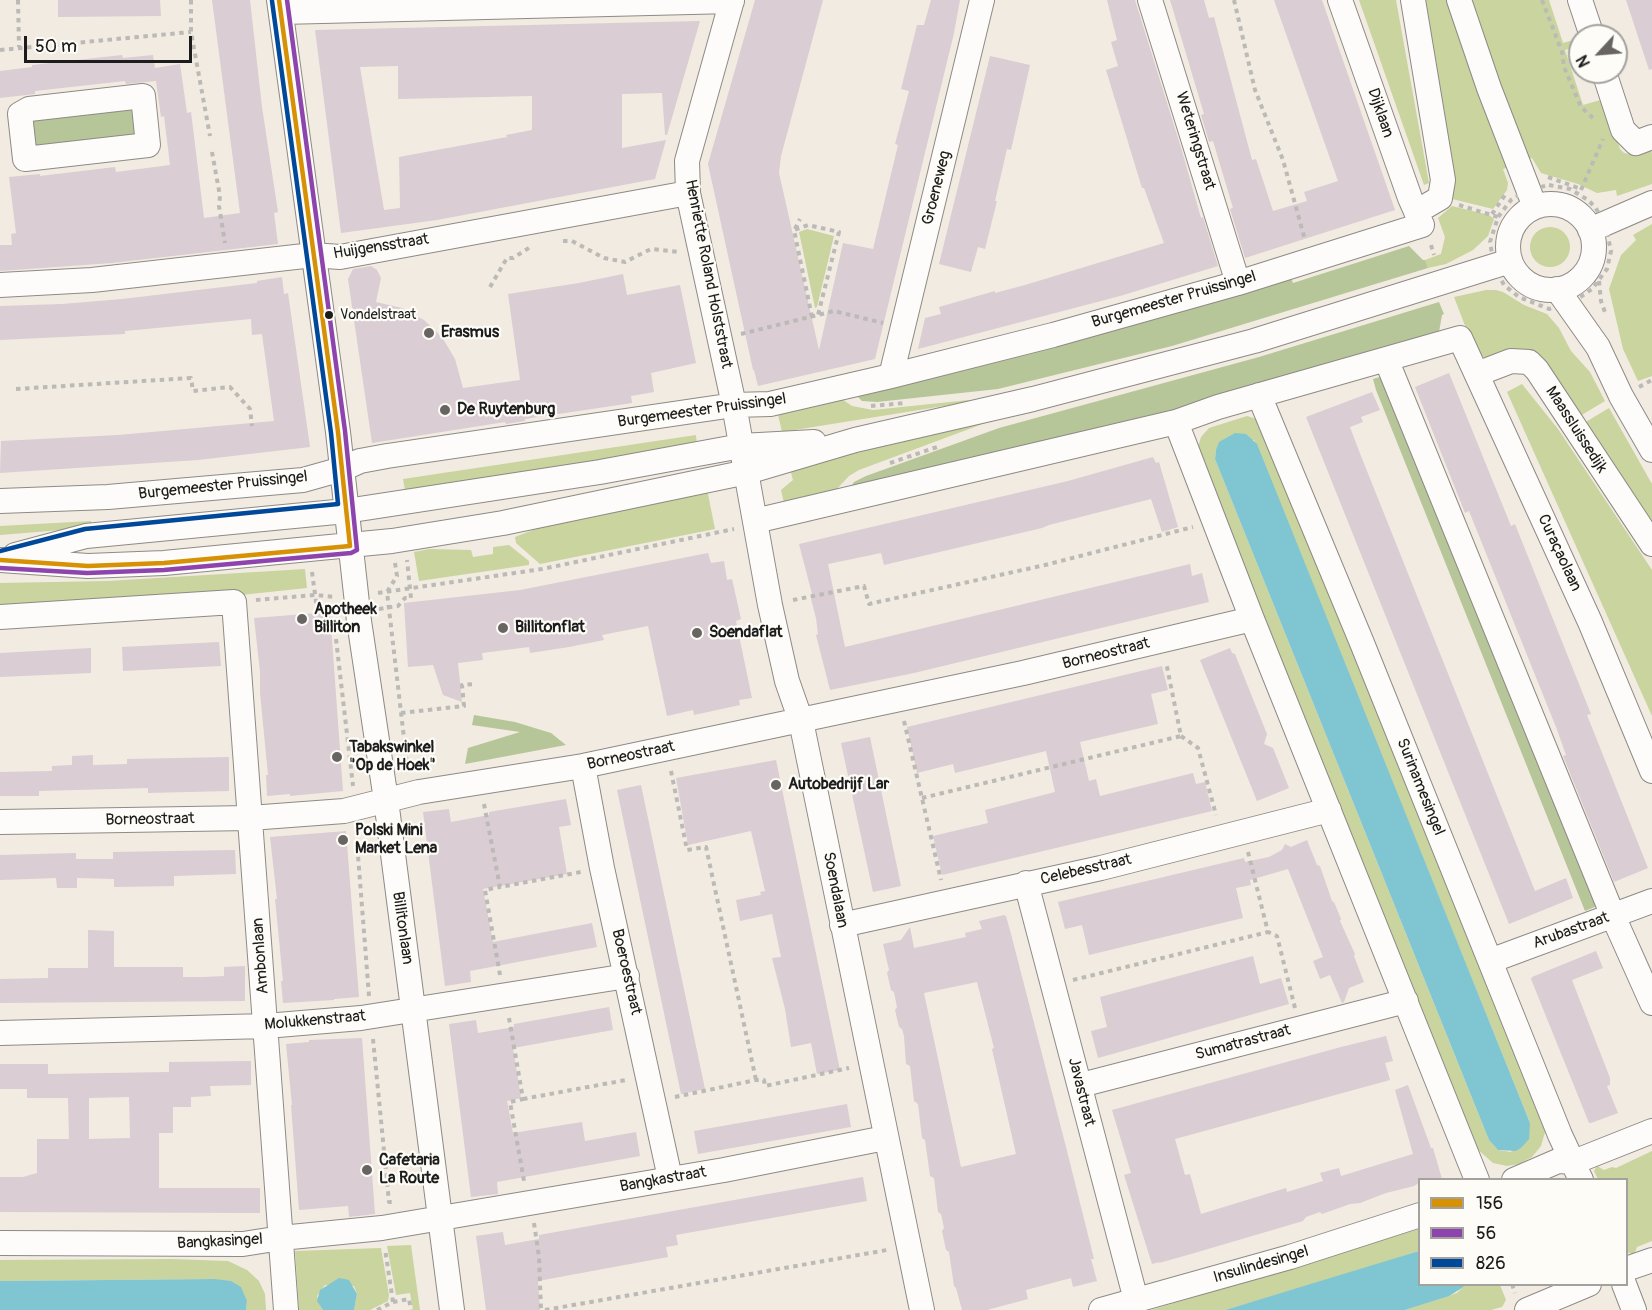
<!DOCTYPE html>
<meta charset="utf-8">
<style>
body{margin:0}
#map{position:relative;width:1652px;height:1310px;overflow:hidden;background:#f2ebe1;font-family:Pangolin,sans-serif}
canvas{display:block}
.legend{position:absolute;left:1418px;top:1178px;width:210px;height:108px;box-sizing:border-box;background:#fdfcf7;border:2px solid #a3a29f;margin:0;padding:8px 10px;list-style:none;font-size:18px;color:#1c1c1c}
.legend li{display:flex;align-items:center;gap:12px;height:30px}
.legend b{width:30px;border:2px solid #a3a29f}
.north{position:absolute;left:1568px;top:24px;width:60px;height:60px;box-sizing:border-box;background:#fdfcf7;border:2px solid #a3a29f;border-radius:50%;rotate:244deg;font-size:16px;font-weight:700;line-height:24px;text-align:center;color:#1c1c1c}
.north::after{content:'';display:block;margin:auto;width:21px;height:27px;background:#676461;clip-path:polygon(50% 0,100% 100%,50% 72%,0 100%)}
.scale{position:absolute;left:24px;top:36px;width:168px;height:27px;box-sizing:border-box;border:3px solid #1c1c1c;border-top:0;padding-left:8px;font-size:18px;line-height:21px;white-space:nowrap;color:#1c1c1c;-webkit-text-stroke:4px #fdfcf7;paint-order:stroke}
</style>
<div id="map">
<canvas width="1652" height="1310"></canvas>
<ul class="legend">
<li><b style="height:8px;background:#d69104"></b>156</li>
<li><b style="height:8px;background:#8e44ad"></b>56</li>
<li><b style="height:8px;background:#004899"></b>826</li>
</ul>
<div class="north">N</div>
<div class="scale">50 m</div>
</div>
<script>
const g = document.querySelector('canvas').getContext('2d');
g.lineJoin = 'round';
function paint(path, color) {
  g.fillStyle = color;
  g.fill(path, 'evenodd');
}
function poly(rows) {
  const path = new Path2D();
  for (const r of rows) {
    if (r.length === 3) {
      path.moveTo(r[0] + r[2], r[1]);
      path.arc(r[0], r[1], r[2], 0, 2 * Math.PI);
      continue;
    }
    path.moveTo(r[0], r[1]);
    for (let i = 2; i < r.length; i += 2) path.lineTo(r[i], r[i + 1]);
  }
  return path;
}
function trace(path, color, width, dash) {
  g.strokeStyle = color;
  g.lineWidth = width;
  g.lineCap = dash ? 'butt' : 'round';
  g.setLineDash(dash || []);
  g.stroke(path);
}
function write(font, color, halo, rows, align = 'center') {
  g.font = font + ' Pangolin,sans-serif';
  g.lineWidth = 4.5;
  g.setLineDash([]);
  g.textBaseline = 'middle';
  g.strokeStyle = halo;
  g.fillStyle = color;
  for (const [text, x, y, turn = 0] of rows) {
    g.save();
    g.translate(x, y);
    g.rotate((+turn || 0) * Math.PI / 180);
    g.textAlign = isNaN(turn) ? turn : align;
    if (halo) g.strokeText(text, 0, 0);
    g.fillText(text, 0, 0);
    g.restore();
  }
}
paint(poly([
 [1359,0,1396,0,1429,183,1424,185],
 [1421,0,1450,0,1509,167,1503,169,1508,183,1507,190,1493,209,1448,198],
 [1467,0,1549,0,1563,43,1580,38,1580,45,1565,50,1583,105,1604,99,1620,149,1624,153,1630,154,1647,146,1652,153,1652,184,1617,196,1616,190,1597,193,1578,184,1541,173,1532,158,1526,160],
 [1452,206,1489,215,1494,219,1488,236,1473,250,1446,264,1428,268,1425,260,1441,254,1445,237,1438,218],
 [1652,224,1652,376,1638,381,1623,349,1609,289,1621,255,1636,240,1633,235],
 [1550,247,20],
 [807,229,834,236,817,307,815,308,799,232],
 [1486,290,1496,290,1503,292,1524,305,1547,314,1559,328,1571,351,1590,372,1605,401,1580,416,1534,352,1519,350,1487,358,1481,356,1474,349,1454,297],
 [1522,384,1558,429,1652,570,1652,716,1507,392],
 [839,397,852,406,873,410,969,400,969,402,782,432,777,410],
 [1609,408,1652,484,1652,528,1584,423],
 [1247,416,1257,419,1264,426,1544,1124,1545,1132,1541,1146,1532,1157,1519,1164,1507,1166,1493,1163,1476,1148,1197,450,1201,437,1209,428],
 [1254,440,1530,1123,1511,1152,1498,1150,1489,1140,1215,459,1216,450],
 [996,419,859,470,849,476,831,495,785,507,781,490,793,480,790,469],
 [696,435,697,446,405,490,403,479],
 [707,489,715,529,540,564,516,543,515,537,561,519],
 [91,521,92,526,74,529,0,535,0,526],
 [509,545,529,561,529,565,419,581,414,552,429,549,471,550,473,557,493,554,493,547],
 [305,569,307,588,203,599,0,611,0,583,108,581],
 [1652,1151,1652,1241,1637,1247,1634,1255,1627,1252,1626,1180,1598,1179,1594,1171,1597,1166,1604,1170,1612,1167,1616,1168],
 [1419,1229,1419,1251,1366,1268,1225,1310,1151,1310],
 [411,1245,420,1310,413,1310,410,1293,396,1295,387,1246],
 [381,1248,389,1295,388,1301,370,1310,354,1310,357,1294,354,1286,325,1285,317,1296,323,1310,299,1310,295,1251],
 [171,1259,228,1261,247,1270,259,1281,265,1294,266,1310,246,1310,247,1301,214,1279,0,1281,0,1260],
 [1465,1285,1500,1285,1506,1300,1502,1307,1491,1310,1405,1310,1457,1293]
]), '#c9d49e');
paint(poly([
 [123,107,131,110,138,117,136,135,35,147,29,128,34,120],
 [1409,246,1423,260,1425,260,1428,268,1172,346,998,389,877,402,862,401,857,396,1290,275,1293,283],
 [1439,302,1444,314,1442,315,1439,332,1136,424,850,488,854,482,866,476,999,428,1259,357],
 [1383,376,1597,906,1585,911,1376,390,1373,379],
 [474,715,515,722,551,733,566,745,465,764,468,748,520,732,472,725]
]), '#b6c698');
paint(poly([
 [1235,433,1246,434,1257,444,1530,1123,1529,1139,1522,1147,1516,1151,1498,1150,1489,1140,1215,459,1216,450,1219,442],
 [1419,1251,1420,1284,1465,1285,1462,1288,1449,1296,1405,1310,1225,1310],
 [339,1278,349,1280,357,1294,354,1310,323,1310,317,1301,320,1290],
 [214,1279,231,1281,241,1287,247,1301,246,1310,0,1310,0,1281]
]), '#7fc6d2');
paint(poly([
 [58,0,160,0,161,16,58,17],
 [212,0,250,0,262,107,278,212,274,213,278,244,112,263,0,271,0,245,12,245,11,234,16,233,9,177,40,174,40,176,115,167,116,172,170,165,164,116,161,117,156,81,126,84,125,81,35,91,35,94,0,98,0,71,32,67,32,65,122,55,123,58,153,55,155,68,180,64,187,113,191,112,204,218,240,213],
 [755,0,823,0,781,156,779,173,819,350,843,243,873,249,898,145,895,144,909,91,901,89,917,25,924,25,931,0,960,0,954,33,875,359,758,386,754,370,753,370,708,164],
 [1107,0,1135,0,1182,151,1201,218,1203,217,1218,266,1120,296,918,349,925,318,941,314,939,307,995,291,995,293,1025,285,1164,243,1144,188,1142,188,1106,70,1118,66,1111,42,1117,40],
 [1170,0,1204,0,1209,18,1214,17,1252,160,1256,159,1273,211,1307,201,1304,192,1338,181,1274,0,1322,0,1395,210,1245,258,1230,209,1233,208,1213,141,1209,142,1201,115,1204,114],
 [1626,0,1652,0,1652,69,1649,70],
 [700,21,667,135,665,135,662,93,622,94,622,148,666,140,655,179,437,220,341,233,315,30],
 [398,66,398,99,532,96,532,130,506,135,507,137,399,157,400,208,384,210,360,67],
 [990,56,1030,65,1011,150,1007,149,995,201,997,201,985,249,978,247,971,272,939,264],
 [371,266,377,270,381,278,376,302,402,308,424,320,442,337,455,359,463,388,520,380,508,294,579,283,623,274,627,295,680,285,696,363,651,373,654,392,631,396,632,403,525,419,525,421,506,424,505,422,372,443,348,279,353,269],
 [282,277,284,294,288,293,310,447,198,460,0,473,1,441,118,435,274,421,262,334,252,335,251,319,125,331,125,334,0,340,0,306,62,304,122,299,257,283,257,281],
 [1449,373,1511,526,1515,524,1591,714,1587,715,1648,868,1614,882,1563,756,1566,755,1556,727,1469,511,1465,513,1415,387],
 [1372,392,1380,410,1361,417,1363,422,1350,427,1359,451,1535,891,1566,878,1573,898,1509,924,1306,417],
 [1153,457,1156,463,1159,462,1178,527,1162,532,1151,499,1049,525,1042,528,884,565,881,553,828,564,845,647,1190,564,1192,576,1202,573,1209,602,914,673,830,690,816,635,818,634,816,618,811,599,813,598,799,544,1068,481],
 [708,553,711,563,724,561,727,580,732,579,741,619,736,621,752,698,739,700,740,705,694,715,693,710,667,716,648,626,602,635,604,640,569,647,530,653,529,647,482,653,483,660,458,663,462,702,443,695,433,665,408,667,404,603,520,590],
 [330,612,343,791,290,796,290,794,267,796,266,775,268,775,260,693,260,672,254,618],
 [219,642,221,666,123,671,122,647],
 [91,648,91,673,0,677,0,653],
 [1230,648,1232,653,1235,654,1267,734,1264,744,1273,748,1289,788,1257,801,1200,660],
 [1162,666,1168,690,1151,694,1158,724,1080,742,1089,781,1096,779,1100,796,1193,773,1196,784,1205,782,1212,811,942,875,933,836,988,823,985,810,1055,792,1046,751,955,773,953,764,917,773,907,727],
 [870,737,901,886,873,892,841,743],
 [93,755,93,765,127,764,127,759,229,757,229,791,148,793,148,788,39,791,39,796,0,796,0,772,52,771,52,766,72,765,72,756],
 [776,760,840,1070,817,1074,811,1043,791,1047,785,1009,772,958,781,957,772,914,740,921,736,900,761,895,760,892,765,891,751,831,688,845,676,778],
 [641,785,705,1089,681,1094,617,790],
 [566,799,571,825,559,827,567,874,483,889,493,942,592,923,597,947,470,971,471,982,445,986,423,812,449,809,451,822,489,815,489,812],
 [346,831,359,997,334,999,334,1000,283,1003,281,981,283,981,276,909,275,899,277,899,270,837],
 [1307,840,1317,865,1320,866,1332,901,1334,902,1341,919,1340,921,1355,954,1354,956,1364,982,1349,988,1344,1002,1342,1003,1330,975,1320,979,1313,961,1323,957,1288,869,1250,880,1251,885,1236,888,1243,918,1089,955,1082,925,1065,929,1058,902,1244,858,1245,862,1269,857,1282,850,1285,844,1291,847],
 [235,850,236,874,174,876,174,886,114,887,114,879,77,878,77,888,57,888,56,878,0,880,0,855,76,853,76,859,113,859,113,852],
 [1004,915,1006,916,1011,934,1066,1147,1094,1259,1091,1259,1097,1281,1073,1287,1071,1278,1026,1290,1028,1299,987,1310,962,1310,956,1288,954,1286,949,1252,946,1250,942,1231,944,1228,941,1214,938,1212,934,1178,930,1176,925,1140,922,1138,918,1104,914,1101,910,1066,906,1064,904,1036,902,1029,899,1027,895,1010,897,1007,894,992,891,990,887,973,889,970,883,944,901,940,910,927,914,948,966,937,965,933,982,929,979,921],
 [977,982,994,1048,992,1049,1016,1154,961,1167,924,993],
 [88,930,114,931,114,967,183,967,183,977,204,977,224,976,224,967,245,966,245,1001,0,1003,0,979,48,978,48,968,88,968],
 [1596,951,1603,968,1572,980,1610,1078,1610,1085,1607,1086,1618,1113,1591,1123,1589,1123,1531,979,1532,977],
 [1253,956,1260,984,1281,978,1289,1004,1098,1058,1091,1031,1107,1027,1100,997],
 [609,1007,613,1030,513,1048,521,1098,507,1101,513,1133,582,1122,585,1141,636,1132,640,1156,497,1182,498,1194,471,1197,449,1024,476,1020,478,1033,514,1027,514,1024],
 [1386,1036,1393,1061,1385,1063,1390,1080,1175,1139,1185,1175,1190,1174,1201,1214,1286,1188,1287,1192,1323,1181,1320,1173,1339,1168,1341,1176,1413,1154,1395,1090,1408,1085,1431,1148,1433,1148,1442,1179,1419,1179,1419,1183,1414,1186,1386,1193,1360,1203,1350,1204,1322,1214,1320,1212,1306,1217,1303,1221,1191,1254,1159,1263,1159,1262,1152,1264,1124,1175,1131,1173,1112,1110,1341,1047],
 [362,1038,375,1214,349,1217,348,1206,299,1210,291,1105,292,1105,286,1044,309,1042,309,1040],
 [251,1061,251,1085,210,1086,211,1096,191,1097,191,1107,173,1107,173,1133,159,1133,159,1188,260,1188,260,1213,0,1212,0,1177,23,1177,37,1173,37,1139,69,1139,68,1098,27,1098,27,1089,0,1089,0,1064,48,1064,48,1074,169,1072,169,1062],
 [129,1097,130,1138,89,1139,89,1098],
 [847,1104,851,1127,698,1154,694,1131],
 [863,1177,867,1201,676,1235,678,1245,666,1247,668,1257,538,1281,540,1310,486,1310,476,1236,503,1232,505,1245,539,1239,539,1235]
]), '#dacdd3');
const minor = poly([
 [279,0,338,432,359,621,386,800,452,1310],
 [732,0,687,161,688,193,734,405,770,605,787,681,801,721,922,1310],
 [1150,0,1238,283],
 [1413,0,1443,180,1440,198,1416,212],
 [1459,0,1489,88,1535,207],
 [1580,0,1592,36],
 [281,12,732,1],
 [1604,72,1623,130,1636,143,1652,137],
 [143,96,148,145,25,159,20,114,29,109,143,96],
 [1551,247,43],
 [1590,230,1652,203],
 [0,285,92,280,313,255,340,257,688,193],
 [1557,289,1598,347,1621,396,1652,450],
 [1386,359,1613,916,1652,1003],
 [1477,374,1511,361,1529,362,1537,370,1652,544],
 [891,376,982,0],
 [1259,395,1362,643,1560,1135,1581,1180],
 [1176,422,1252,619,1477,1180],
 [0,501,108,497,303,480,342,469,360,461,387,456,734,405,770,404,891,376,1053,335,1238,283,1422,225,1410,198,1340,0],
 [755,521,1176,422,1218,407,1460,338,1590,622,1652,771],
 [15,555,86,536,346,511,600,472,741,446,814,442],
 [0,560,88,566,164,563,392,541,503,523,747,472,855,440,1033,399,1254,341,1510,261],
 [0,617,234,602,286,1310],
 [583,766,602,868,670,1178],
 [0,822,250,818,344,811,419,792,583,766,1023,673,1252,619],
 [1026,883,1136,1300],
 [842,925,1101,868,1329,810],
 [1490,961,1652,901],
 [0,1033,266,1026,361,1018,627,976],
 [1081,1085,1406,1001],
 [1514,1180,1558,1161,1574,1162,1652,1131],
 [0,1243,243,1244,281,1238,382,1228,724,1170,885,1138],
 [1626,1269,1652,1260],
 [1624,1284,1634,1310],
 [1101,1310,1290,1257,1420,1215],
 [1527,1310,1589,1284]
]);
trace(minor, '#8e8a85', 26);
trace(poly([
 [18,0,19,47],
 [191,0,191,32,210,136],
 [1234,0,1255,90,1283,160,1305,240],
 [1542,0,1562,52,1564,67,1581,107,1594,119],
 [0,50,191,32],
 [212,152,220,196,219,206,225,243],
 [1548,177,1581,189],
 [1549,185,1570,189,1588,200,1595,207,1605,223,1611,251,1607,269,1592,289,1576,300,1549,309,1519,297,1504,285,1494,266,1490,242,1498,217,1511,200,1528,190,1549,185],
 [1581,190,1603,139],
 [1459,205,1498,217],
 [1492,214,1505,195],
 [795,229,800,219],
 [563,241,572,241,604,258,625,262,651,249,679,252],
 [1431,245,1434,255],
 [1599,281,1601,301,1606,315],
 [490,287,507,258,513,258,532,246],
 [812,317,794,230,808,225,839,232,818,315],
 [741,334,834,311,883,323],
 [1639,387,1652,380],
 [16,389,191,378,193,391,230,387,250,409,252,426],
 [871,406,905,403],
 [890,463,940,446],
 [395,563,397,576,387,592,407,764,410,773],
 [312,572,317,609,329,609,335,614],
 [378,593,542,569,734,529],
 [256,600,315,595,335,597],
 [793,600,864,586,869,604,1045,565,1193,527],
 [379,609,398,606,405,598,411,598,407,560],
 [336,639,353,786],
 [401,713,464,706,462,685,474,684],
 [904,721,941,880],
 [1181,736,1198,748,1216,815],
 [671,771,687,850,706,847,756,1080],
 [922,798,1181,736,1166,662],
 [484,804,500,887,581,872],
 [356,830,369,996],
 [1248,852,1268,932,1277,936,1295,1008],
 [500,975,485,890,500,887],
 [1073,980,1268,932],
 [509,1018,523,1099,510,1102,524,1181],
 [373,1039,389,1202,392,1202],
 [675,1097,756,1080,764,1080,765,1086,849,1068],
 [523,1099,626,1080],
 [534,1223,539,1257,541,1310],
 [1512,1284,1515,1293],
 [393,1302,409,1299,411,1310],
 [377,1310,393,1302,385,1249],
 [545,1310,887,1250]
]), '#bbbab7', 4, [4.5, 4.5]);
trace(minor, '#fdfcfa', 24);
trace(poly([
 [0,560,88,566,164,563,350,546,338,432,279,0]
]), '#d69104', 4.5);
trace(poly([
 [0,568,87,573,164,570,351,553,357,550,345,431,287,0]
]), '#8e44ad', 4.5);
trace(poly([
 [0,551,85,529,338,504,331,433,272,1]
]), '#004899', 4.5);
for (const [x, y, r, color] of [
 [329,315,5,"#1c1c1c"],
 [429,333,6,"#676461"],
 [445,410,6,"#676461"],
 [302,619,6,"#676461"],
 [503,628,6,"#676461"],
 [697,633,6,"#676461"],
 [337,757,6,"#676461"],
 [776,785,6,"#676461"],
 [343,840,6,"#676461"],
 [367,1170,6,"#676461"]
]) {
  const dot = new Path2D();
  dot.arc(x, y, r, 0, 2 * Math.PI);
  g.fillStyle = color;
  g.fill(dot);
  trace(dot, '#fdfcf7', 2);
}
write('14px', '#1c1c1c', '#fdfcf7', [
 ["Vondelstraat",340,315]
], 'left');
write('16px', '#1c1c1c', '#fdfcf7', [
 ["Dijklaan",1380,113,71],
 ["Weteringstraat",1195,141,73],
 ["Groeneweg",937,188,-76],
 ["Huijgensstraat",381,247,-9],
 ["Henriette Roland Holststraat",708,274,79],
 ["Burgemeester Pruissingel",1174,300,-16],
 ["Burgemeester Pruissingel",702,411,-8],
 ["Maassluissedijk",1576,430,57],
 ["Burgemeester Pruissingel",223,486,-6],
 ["Curaçaolaan",1559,553,65],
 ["Borneostraat",1106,654,-14],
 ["Borneostraat",631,756,-12],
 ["Surinamesingel",1420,787,68],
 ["Borneostraat",150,820,-1],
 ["Celebesstraat",1086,870,-13],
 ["Soendalaan",835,890,79],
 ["Billitonlaan",402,928,82],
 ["Arubastraat",1571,931,-20],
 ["Ambonlaan",261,956,-94],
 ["Boeroestraat",626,972,77],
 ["Molukkenstraat",315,1021,-5],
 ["Sumatrastraat",1243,1043,-15],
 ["Javastraat",1081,1092,76],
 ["Bangkastraat",663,1180,-10],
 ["Bangkasingel",220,1242,-3],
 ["Insulindesingel",1261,1265,-16]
]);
write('bold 16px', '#1c1c1c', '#fdfcf7', [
 ["Erasmus",441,333],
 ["De Ruytenburg",457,410],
 ["Apotheek",314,610],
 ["Billiton",314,628],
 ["Billitonflat",515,628],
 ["Soendaflat",709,633],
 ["Tabakswinkel",349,748],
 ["\"Op de Hoek\"",349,766],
 ["Autobedrijf Lar",788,785],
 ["Polski Mini",355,831],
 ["Market Lena",355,849],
 ["Cafetaria",379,1161],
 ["La Route",379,1179]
], 'left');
</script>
